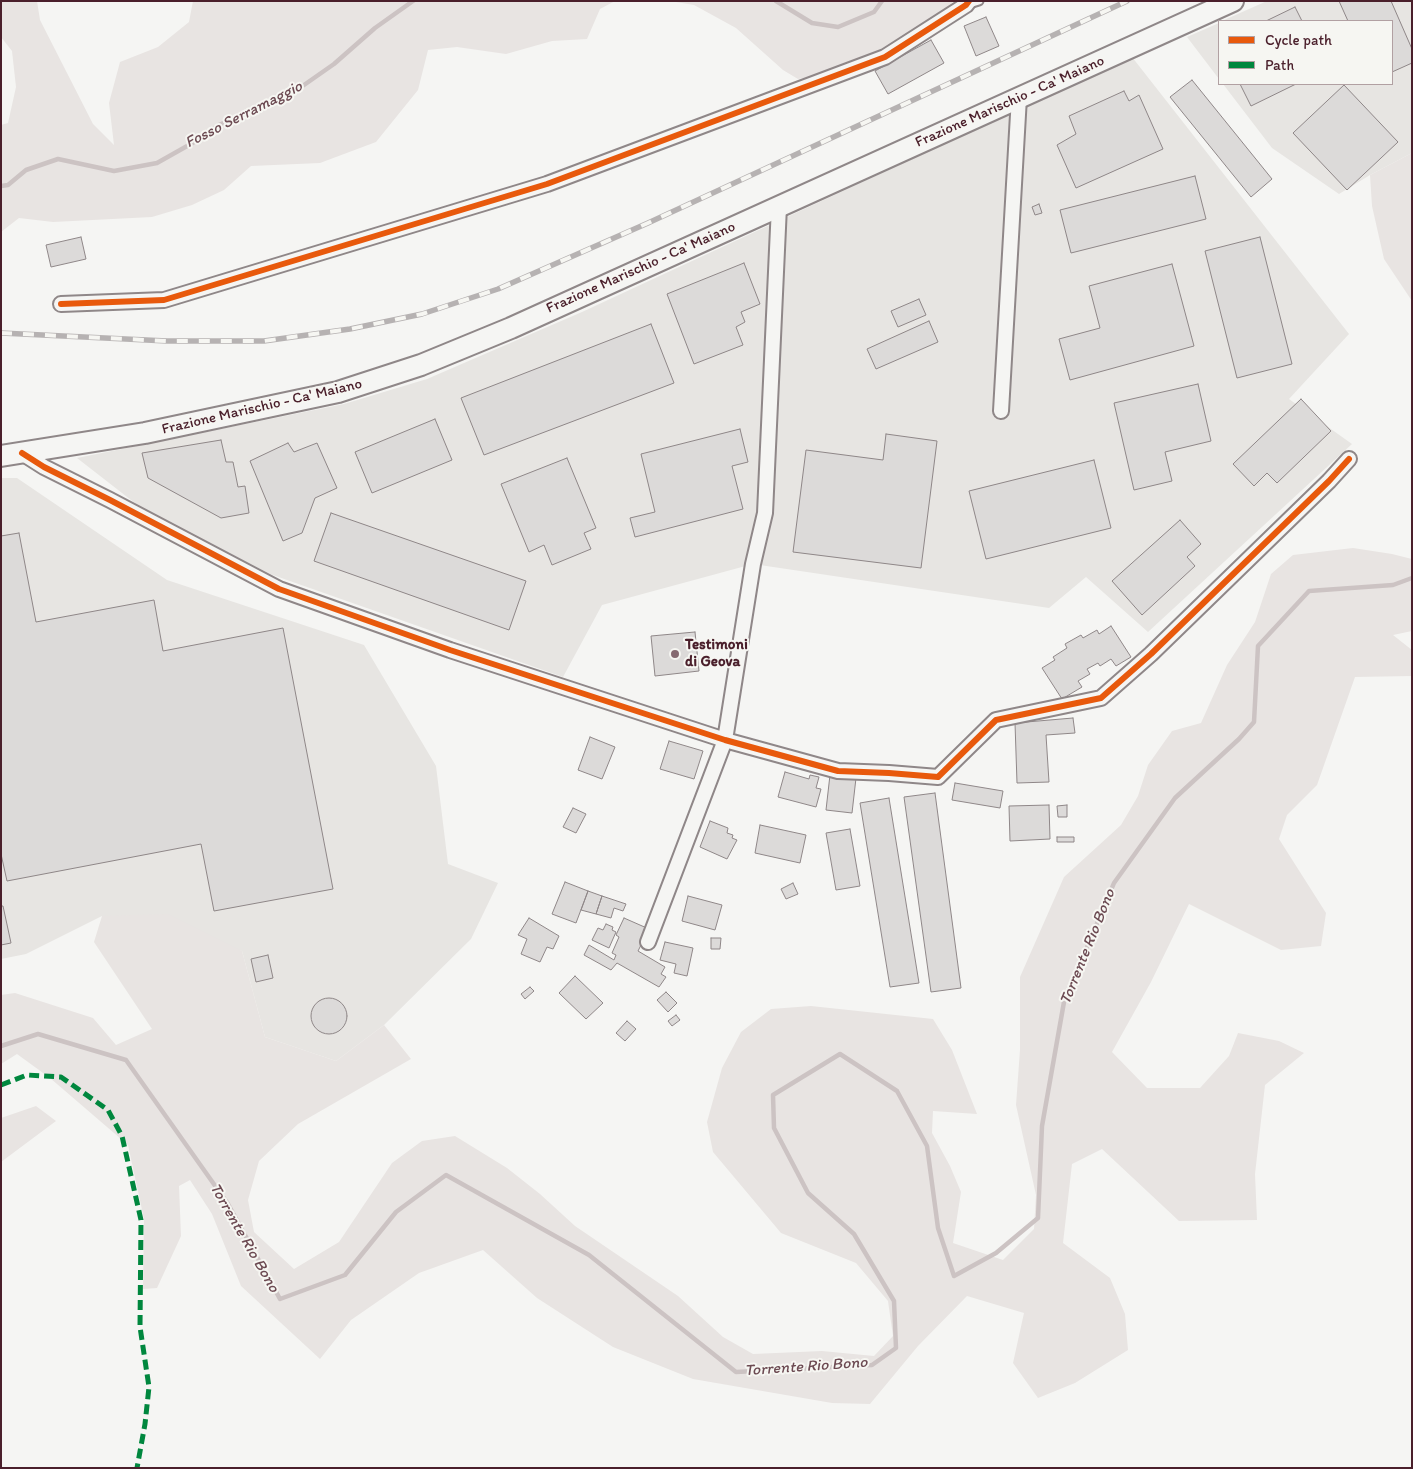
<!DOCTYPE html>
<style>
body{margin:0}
#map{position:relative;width:1413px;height:1469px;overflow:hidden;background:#f5f5f3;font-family:Itim,sans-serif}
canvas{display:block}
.frame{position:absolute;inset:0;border:2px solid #4a1f2b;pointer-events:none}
.legend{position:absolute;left:1218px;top:20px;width:175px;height:65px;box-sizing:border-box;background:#f6f6f2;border:1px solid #b1a0a2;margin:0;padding:6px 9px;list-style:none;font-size:15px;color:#4a1f2b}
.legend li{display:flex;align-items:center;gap:10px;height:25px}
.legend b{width:25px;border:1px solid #b1a0a2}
</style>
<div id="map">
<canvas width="1413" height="1469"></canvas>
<div class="frame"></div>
<ul class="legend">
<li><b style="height:6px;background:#e8590c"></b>Cycle path</li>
<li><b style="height:6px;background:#00873e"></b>Path</li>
</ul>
</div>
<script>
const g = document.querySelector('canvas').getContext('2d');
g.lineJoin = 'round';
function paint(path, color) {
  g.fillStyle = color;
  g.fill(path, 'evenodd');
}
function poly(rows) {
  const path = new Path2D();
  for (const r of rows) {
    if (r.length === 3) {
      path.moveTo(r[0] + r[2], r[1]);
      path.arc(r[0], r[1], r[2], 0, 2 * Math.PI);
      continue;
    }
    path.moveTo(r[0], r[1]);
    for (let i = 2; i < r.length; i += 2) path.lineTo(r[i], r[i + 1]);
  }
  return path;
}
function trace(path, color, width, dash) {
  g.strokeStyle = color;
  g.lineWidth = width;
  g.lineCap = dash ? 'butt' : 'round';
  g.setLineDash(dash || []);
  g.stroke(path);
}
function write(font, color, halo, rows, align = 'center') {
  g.font = font + ' Itim,sans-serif';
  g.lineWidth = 4;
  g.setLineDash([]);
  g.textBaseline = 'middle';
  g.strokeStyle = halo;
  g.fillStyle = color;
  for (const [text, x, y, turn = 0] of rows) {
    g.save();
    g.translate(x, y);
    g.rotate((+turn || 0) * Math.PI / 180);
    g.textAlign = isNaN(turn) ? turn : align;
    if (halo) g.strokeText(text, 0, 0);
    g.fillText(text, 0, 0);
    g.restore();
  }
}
paint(poly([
 [1267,1,1412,1,1412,153,1370,175,1339,194,1272,148,1223,84,1392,84,1392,21,1222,21],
 [1219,23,1219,79,1187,37],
 [1132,57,1349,334,1289,399,1352,444,1148,632,1086,577,1049,608,753,564,602,605,563,677,270,574,140,507,77,458,344,404,427,379,582,312],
 [1,478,17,478,167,580,364,645,436,766,448,864,498,883,471,939,384,1025,336,1061,265,1037,242,951,102,916,26,954,1,959]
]), '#e7e5e2');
paint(poly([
 [1,1,37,1,40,20,93,124,114,145,109,103,120,62,158,47,189,22,193,1,615,1,600,9,587,39,552,41,506,54,457,47,428,50,418,90,376,142,320,163,251,166,224,190,192,205,152,217,53,222,19,218,1,232,1,125,8,123,16,87,12,51,1,37],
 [670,1,954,1,932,22,901,44,825,75,798,79,783,70,736,28,694,5],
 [1412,153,1412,301,1384,259,1372,206,1370,175],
 [1353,548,1392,554,1412,559,1412,631,1393,635,1412,650,1412,676,1355,677,1317,785,1287,815,1279,839,1326,913,1321,946,1281,950,1189,904,1151,982,1112,1052,1147,1088,1200,1088,1229,1056,1238,1033,1279,1041,1304,1053,1265,1085,1255,1174,1257,1220,1179,1221,1102,1149,1072,1164,1063,1243,1110,1278,1125,1314,1128,1350,1075,1383,1038,1398,1013,1363,1024,1313,967,1296,918,1346,870,1404,832,1403,693,1379,613,1347,537,1298,483,1250,419,1273,351,1320,320,1359,241,1286,212,1214,190,1180,179,1186,181,1236,157,1288,143,1289,144,1219,128,1145,50,1078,17,1054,1,1064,1,995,15,993,93,1018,116,1045,152,1029,94,942,102,916,168,914,242,951,265,1037,336,1061,384,1025,411,1059,298,1124,259,1161,248,1200,254,1232,294,1269,339,1242,392,1163,422,1141,455,1136,507,1168,540,1194,575,1226,678,1296,723,1337,753,1354,822,1351,874,1356,893,1336,888,1301,856,1263,781,1233,713,1152,707,1122,722,1068,741,1032,771,1009,811,1006,933,1019,952,1050,977,1114,933,1111,932,1133,950,1166,961,1192,953,1243,1003,1260,1034,1229,1036,1195,1016,1105,1020,1050,1020,977,1064,877,1121,825,1138,796,1148,765,1172,731,1201,723,1227,665,1255,622,1271,574,1293,555],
 [36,1106,56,1121,1,1162,1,1118]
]), '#e8e4e2');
trace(poly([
 [776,1,812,23,838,27,874,12,882,1],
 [1,186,8,185,26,170,58,159,114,171,157,163,196,141,219,125,294,92,334,64,375,28,413,1],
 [1,1046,38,1034,126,1060,228,1204,280,1299,345,1275,396,1212,446,1175,589,1255,736,1372,872,1365,896,1348,894,1301,854,1234,808,1193,774,1128,773,1095,840,1054,897,1091,927,1146,938,1228,954,1276,996,1253,1038,1218,1042,1126,1064,1002,1114,883,1175,798,1239,739,1254,722,1258,646,1309,591,1393,585,1412,578]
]), '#ccc3c3', 4.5);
const building = poly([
 [1339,1,1391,1,1412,49,1412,63,1392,72,1392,21,1348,21,1339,1],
 [1295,7,1302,21,1266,21,1295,7],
 [986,17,999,46,976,56,964,26,986,17],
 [931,40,944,63,888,94,875,71,931,40],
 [1192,80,1272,179,1251,197,1170,97,1192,80],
 [1240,84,1296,84,1251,106,1240,84],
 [1344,85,1398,142,1347,190,1293,133,1344,85],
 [1124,91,1129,101,1139,95,1163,149,1076,188,1057,145,1076,134,1069,116,1124,91],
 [1195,176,1206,219,1071,253,1060,210,1195,176],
 [1039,204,1042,213,1035,215,1032,207,1039,204],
 [81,237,86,259,51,267,46,245,81,237],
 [1260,237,1292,364,1237,378,1205,251,1260,237],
 [744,263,760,304,741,312,745,322,736,327,743,345,694,364,667,294,744,263],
 [1172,264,1194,346,1070,380,1059,339,1100,328,1089,286,1172,264],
 [919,299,926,315,898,327,891,311,919,299],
 [929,321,938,342,876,369,867,349,929,321],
 [651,324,674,383,484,455,461,398,651,324],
 [1198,384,1211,441,1165,452,1172,481,1134,490,1114,403,1198,384],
 [1301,399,1331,431,1277,483,1267,473,1254,486,1233,464,1301,399],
 [435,419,452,460,372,493,355,452,435,419],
 [740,429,748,462,732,466,743,509,635,537,630,518,655,512,641,454,740,429],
 [886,434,937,441,921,568,793,552,806,450,883,460,886,434],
 [221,440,226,462,233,462,238,487,245,486,249,513,221,518,148,478,142,453,221,440],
 [288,443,294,452,317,443,337,488,315,498,302,533,283,541,250,461,288,443],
 [567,458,596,528,584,533,591,549,552,565,544,545,529,552,501,484,567,458],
 [1094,460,1111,528,986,559,969,491,1094,460],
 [331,513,526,581,509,630,314,561,331,513],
 [1180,520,1201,544,1187,557,1195,566,1142,615,1112,581,1180,520],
 [19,533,36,622,154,600,163,651,283,628,333,889,214,911,201,844,7,881,1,854,1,536,19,533],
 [1111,626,1131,657,1116,666,1111,659,1100,666,1098,663,1087,669,1090,674,1078,681,1082,687,1062,699,1042,668,1055,660,1053,657,1067,648,1065,644,1081,635,1083,638,1097,630,1099,634,1111,626],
 [695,632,699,671,655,676,651,636,695,632],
 [1073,718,1075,733,1046,735,1049,782,1017,783,1015,723,1073,718],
 [590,737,615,747,602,779,578,770,590,737],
 [669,741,703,751,694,779,660,769,669,741],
 [785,772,809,779,810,775,819,777,816,788,821,789,816,807,778,797,785,772],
 [830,775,856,778,852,813,826,810,830,775],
 [955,783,1003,791,1000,808,952,800,955,783],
 [935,793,961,988,931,992,904,797,935,793],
 [889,798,919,983,890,987,860,803,889,798],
 [1049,805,1050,839,1010,841,1009,806,1049,805],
 [1067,805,1067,817,1058,817,1057,806,1067,805],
 [573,808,586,814,576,833,563,827,573,808],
 [710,821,728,828,727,833,733,835,732,838,737,840,727,859,700,847,710,821],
 [760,825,806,835,800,863,755,853,760,825],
 [850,829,860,886,836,890,826,833,850,829],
 [1057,837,1074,837,1074,842,1057,842,1057,837],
 [565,882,588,891,576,923,552,914,565,882],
 [793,883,798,894,786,899,781,889,793,883],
 [588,891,602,896,596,914,581,910,588,891],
 [602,896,626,904,623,911,614,908,611,918,596,914,602,896],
 [688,896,722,905,715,930,682,921,688,896],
 [1,906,3,906,11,943,1,945,1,906],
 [529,918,559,936,553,949,547,947,540,962,521,954,527,939,518,935,529,918],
 [624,918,649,929,638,951,665,967,661,974,666,977,659,987,617,963,611,970,584,955,589,945,614,960,616,955,612,953,619,937,616,935,624,918],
 [606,924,613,927,612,930,616,932,609,948,592,940,598,928,603,930,606,924],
 [711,938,721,938,720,949,711,949,711,938],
 [665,942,693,948,687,976,674,973,676,964,660,960,665,942],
 [268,955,273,978,256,982,251,959,268,955],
 [575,976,603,1003,586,1019,559,993,575,976],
 [530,987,534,991,525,999,521,994,530,987],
 [666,992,677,1003,668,1012,657,1000,666,992],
 [329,1016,18],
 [676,1015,680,1020,672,1026,668,1021,676,1015],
 [627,1021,636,1029,625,1041,616,1033,627,1021]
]);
paint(building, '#dcdad9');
trace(building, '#8f8788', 1);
const service = poly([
 [966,5,979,1]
]);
const minor = poly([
 [61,304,164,300,547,184,885,57,966,5,969,1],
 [1001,411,1019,97],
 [22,453,44,467,110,500,279,589,450,650,725,740,838,771,889,773,938,777,996,720,1101,698,1151,654,1329,481,1349,459],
 [648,942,725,740,753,564,765,513,779,206]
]);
const secondary = poly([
 [1,456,145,433,338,392,421,365,511,328,1233,1]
]);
trace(service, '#8f8788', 11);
trace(minor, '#8f8788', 18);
trace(secondary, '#8f8788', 24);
trace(service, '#f5f5f3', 7);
trace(minor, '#f5f5f3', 14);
trace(secondary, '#f5f5f3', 20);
const rail = poly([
 [1,333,167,341,264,341,350,329,422,314,498,289,648,223,1127,1]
]);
trace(rail, '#b6b2b2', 5.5);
trace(rail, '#f6f6f2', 4, [11]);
trace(poly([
 [1,1085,27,1075,61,1077,108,1110,122,1136,141,1220,140,1327,149,1387,145,1424,137,1468]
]), '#00873e', 5, [10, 5]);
trace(poly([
 [61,304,164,300,547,184,885,57,966,5,969,1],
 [22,453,44,467,110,500,279,589,450,650,725,740,838,771,889,773,938,777,996,720,1101,698,1151,654,1329,481,1349,459]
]), '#e8590c', 6);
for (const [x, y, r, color] of [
 [675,654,5,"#866a71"]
]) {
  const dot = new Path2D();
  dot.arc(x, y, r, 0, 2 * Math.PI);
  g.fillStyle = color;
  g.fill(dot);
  trace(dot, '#f6f6f2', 2);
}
write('15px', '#4a1f2b', '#f6f6f2', [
 ["Frazione Marischio - Ca' Maiano",1010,102,-24],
 ["Frazione Marischio - Ca' Maiano",641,268,-24],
 ["Frazione Marischio - Ca' Maiano",262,407,-13]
]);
write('bold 15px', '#4a1f2b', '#f6f6f2', [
 ["Testimoni",685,645],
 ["di Geova",685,662]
], 'left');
write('italic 16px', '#6c4a52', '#f6f6f2', [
 ["Fosso Serramaggio",244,115,-27],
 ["Torrente Rio Bono",1088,947,-68],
 ["Torrente Rio Bono",244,1238,60],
 ["Torrente Rio Bono",806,1367,-4]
]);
</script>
